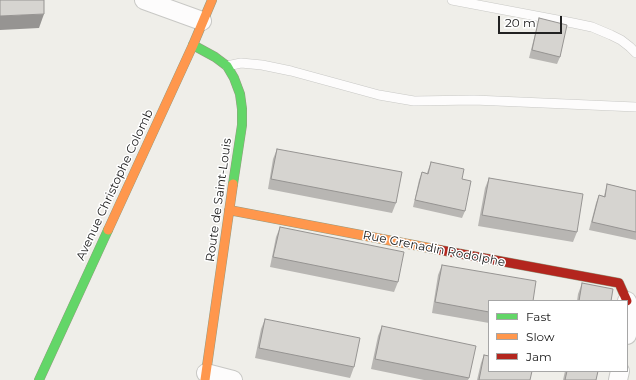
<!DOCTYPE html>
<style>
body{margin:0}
#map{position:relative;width:636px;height:380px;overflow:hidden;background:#efeee9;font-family:Montserrat,sans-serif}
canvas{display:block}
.legend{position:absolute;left:488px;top:300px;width:140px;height:72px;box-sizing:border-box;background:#fff;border:1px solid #a6a6a6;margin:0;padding:5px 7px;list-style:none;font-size:12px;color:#212121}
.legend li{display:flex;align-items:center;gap:8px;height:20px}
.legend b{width:20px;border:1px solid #a6a6a6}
.scale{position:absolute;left:498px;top:16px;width:64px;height:18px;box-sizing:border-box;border:2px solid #212121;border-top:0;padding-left:5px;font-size:12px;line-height:14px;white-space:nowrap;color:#212121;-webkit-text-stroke:3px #fff;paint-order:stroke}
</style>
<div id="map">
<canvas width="636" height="380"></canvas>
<ul class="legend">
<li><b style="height:5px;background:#63d668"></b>Fast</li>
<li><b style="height:5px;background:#ff974d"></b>Slow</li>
<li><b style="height:5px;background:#b3261e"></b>Jam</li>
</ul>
<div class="scale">20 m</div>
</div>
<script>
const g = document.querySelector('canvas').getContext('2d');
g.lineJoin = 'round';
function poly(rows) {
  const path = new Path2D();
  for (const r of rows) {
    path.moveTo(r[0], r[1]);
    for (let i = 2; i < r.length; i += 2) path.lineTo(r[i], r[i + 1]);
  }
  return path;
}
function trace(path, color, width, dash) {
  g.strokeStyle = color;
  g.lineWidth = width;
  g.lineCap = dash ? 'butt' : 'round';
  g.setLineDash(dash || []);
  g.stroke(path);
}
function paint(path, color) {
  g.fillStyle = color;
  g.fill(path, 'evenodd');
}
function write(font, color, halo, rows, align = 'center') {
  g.font = font + ' Montserrat,sans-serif';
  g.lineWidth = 3;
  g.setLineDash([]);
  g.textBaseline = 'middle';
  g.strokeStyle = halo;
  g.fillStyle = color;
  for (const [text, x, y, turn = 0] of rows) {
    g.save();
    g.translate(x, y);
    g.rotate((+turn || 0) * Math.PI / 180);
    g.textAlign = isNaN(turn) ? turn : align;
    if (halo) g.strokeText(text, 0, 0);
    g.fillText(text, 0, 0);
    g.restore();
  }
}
const lane = poly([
 [452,0,573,23,592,27,611,35,621,40,630,47,636,53],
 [227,66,241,63,262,65,291,71,379,95,414,101,474,100,636,107]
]);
const street = poly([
 [144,0,202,21],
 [627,301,632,312,627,335],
 [206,373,233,380],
 [618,380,620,371]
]);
const fast = poly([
 [193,45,215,57,227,66,234,78,240,94,242,109,242,125,233,184],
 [39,380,108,230]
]);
const slow = poly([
 [229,210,440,250],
 [108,230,193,45,212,0],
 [205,380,233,184]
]);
const jam = poly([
 [440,250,619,283,627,301]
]);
trace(lane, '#c8c8c5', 10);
trace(street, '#c8c8c5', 20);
trace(fast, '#949a80', 10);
trace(slow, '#949a80', 10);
trace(jam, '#949a80', 10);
trace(lane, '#fdfcfc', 9);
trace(street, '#fdfcfc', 18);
trace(fast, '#63d668', 9);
trace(slow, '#ff974d', 9);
trace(jam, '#b3261e', 9);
paint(poly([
 [539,18,560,57,557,64,529,58],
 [277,149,396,203,392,213,268,189,273,159],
 [431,162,462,179,465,211,462,218,413,207,419,180,422,172,427,173],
 [489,178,577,232,573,242,478,226,485,188],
 [607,184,636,191,636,240,589,230,596,203,599,195,604,196],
 [280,227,398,282,394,292,270,267,276,237],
 [442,265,489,301,489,323,432,313,438,275],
 [582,283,611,301,577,301,578,294],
 [265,319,354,367,350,378,255,358,261,329],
 [382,326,469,378,468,380,424,380,371,369,378,336],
 [484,355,530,380,477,380,481,363],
 [565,371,598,371,596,380,563,380]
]), '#b8b6b3');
paint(poly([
 [44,14,39,28,0,30,0,16]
]), '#969492');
const building = poly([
 [0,0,44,0,44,14,0,16,0,0],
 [539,18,567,25,560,57,532,50,539,18],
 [277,149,402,172,396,203,271,179,277,149],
 [431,162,464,169,462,179,471,181,465,211,415,200,422,172,428,174,431,162],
 [489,178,583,194,577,232,482,215,489,178],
 [607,184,636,191,636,232,592,222,599,195,605,197,607,184],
 [280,227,404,252,398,282,273,257,280,227],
 [442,265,536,281,533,301,489,301,489,312,435,302,442,265],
 [582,283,613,289,611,301,579,301,582,283],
 [265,319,360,338,354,367,259,348,265,319],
 [382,326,476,346,469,378,375,359,382,326],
 [484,355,489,356,489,371,532,371,530,380,479,380,484,355],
 [567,371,598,371,596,380,565,380,567,371]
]);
paint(building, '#d6d4d0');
trace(building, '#969492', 1);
write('12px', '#212121', '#fff', [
 ["Avenue Christophe Colomb",115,185,-65],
 ["Route de Saint-Louis",219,200,-82],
 ["Rue Grenadin Rodolphe",434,249,11]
]);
</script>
